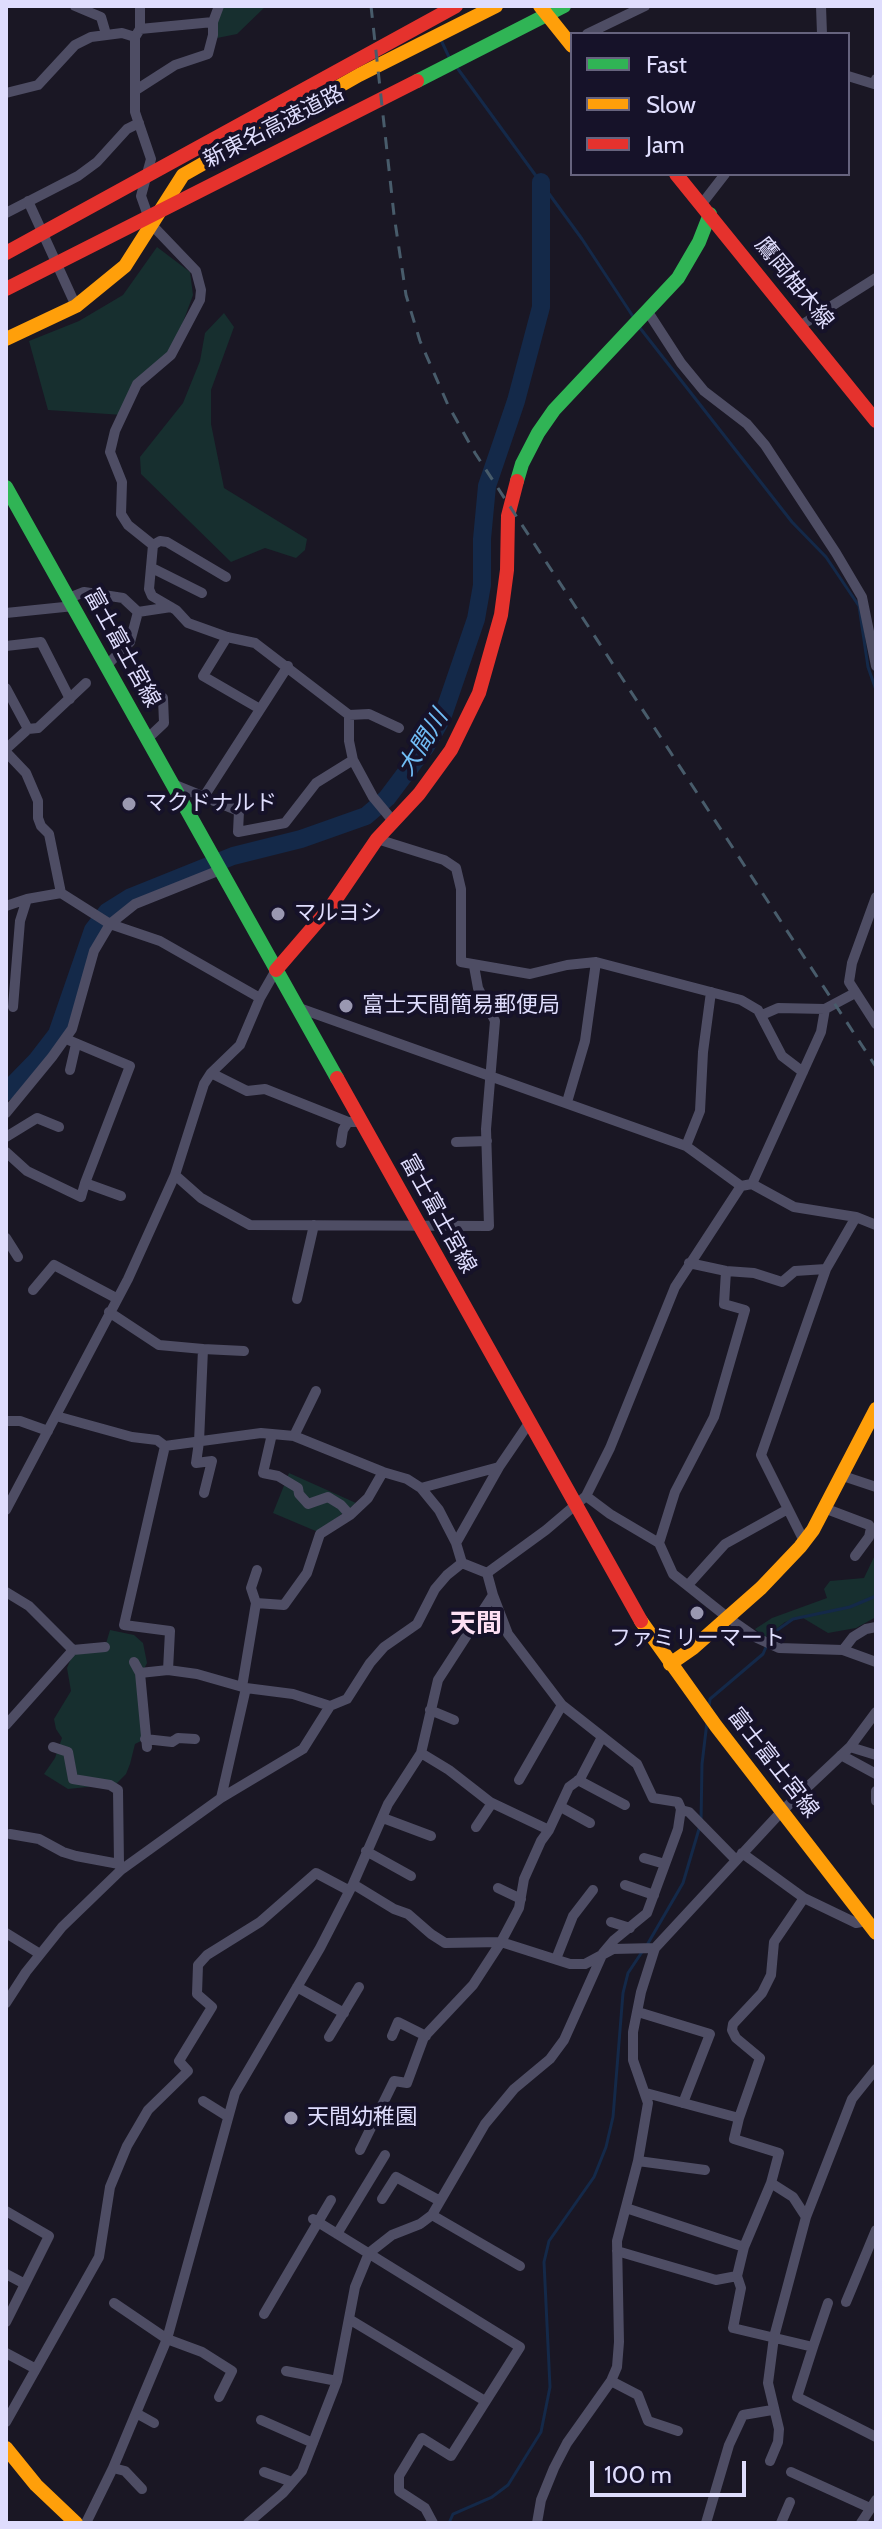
<!DOCTYPE html>
<meta charset="utf-8">
<style>
body{margin:0}
#map{position:relative;width:882px;height:2529px;overflow:hidden;background:#1a1724;font-family:Cabin,sans-serif}
canvas{display:block}
.frame{position:absolute;inset:0;border:8px solid #dfddfd;pointer-events:none}
.legend{position:absolute;left:570px;top:32px;width:280px;height:144px;box-sizing:border-box;background:#161229;border:2px solid #66637e;margin:0;padding:10px 14px;list-style:none;font-size:24px;color:#dfddfd}
.legend li{display:flex;align-items:center;gap:16px;height:40px}
.legend b{width:40px;border:2px solid #66637e}
.scale{position:absolute;left:590px;top:2461px;width:156px;height:36px;box-sizing:border-box;border:4px solid #dfddfd;border-top:0;padding-left:10px;font-size:24px;line-height:28px;white-space:nowrap;color:#dfddfd;-webkit-text-stroke:6px #161229;paint-order:stroke}
</style>
<div id="map">
<canvas width="882" height="2529"></canvas>
<div class="frame"></div>
<ul class="legend">
<li><b style="height:10px;background:#30b455"></b>Fast</li>
<li><b style="height:10px;background:#ff9f0a"></b>Slow</li>
<li><b style="height:10px;background:#e5322d"></b>Jam</li>
</ul>
<div class="scale">100 m</div>
</div>
<script>
const g = document.querySelector('canvas').getContext('2d');
g.lineJoin = 'round';
function paint(path, color) {
  g.fillStyle = color;
  g.fill(path, 'evenodd');
}
function poly(rows) {
  const path = new Path2D();
  for (const r of rows) {
    path.moveTo(r[0], r[1]);
    for (let i = 2; i < r.length; i += 2) path.lineTo(r[i], r[i + 1]);
  }
  return path;
}
function trace(path, color, width, dash) {
  g.strokeStyle = color;
  g.lineWidth = width;
  g.lineCap = dash ? 'butt' : 'round';
  g.setLineDash(dash || []);
  g.stroke(path);
}
function write(font, color, halo, rows, align = 'center') {
  g.font = font + ' Cabin,"Noto Sans JP",sans-serif';
  g.lineWidth = 8;
  g.setLineDash([]);
  g.textBaseline = 'middle';
  g.strokeStyle = halo;
  g.fillStyle = color;
  for (const [text, x, y, turn = 0] of rows) {
    g.save();
    g.translate(x, y);
    g.rotate((+turn || 0) * Math.PI / 180);
    g.textAlign = isNaN(turn) ? turn : align;
    if (halo) g.strokeText(text, 0, 0);
    g.fillText(text, 0, 0);
    g.restore();
  }
}
paint(poly([
 [220,6,266,6,237,34,212,39],
 [157,247,190,272,193,295,172,352,137,384,123,415,48,410,29,341,79,321,123,295],
 [224,313,234,327,211,390,211,424,224,488,307,539,305,550,296,558,265,548,231,562,141,474,140,457,183,403,200,361,205,333],
 [289,1473,356,1503,318,1532,273,1513],
 [876,1553,876,1617,856,1628,828,1633,803,1618,785,1622,765,1638,755,1629,772,1618,827,1598,824,1589,830,1581,864,1578],
 [110,1630,134,1635,143,1643,147,1663,138,1681,145,1739,135,1744,130,1764,126,1774,116,1784,68,1789,44,1774,55,1758,62,1738,56,1729,54,1719,71,1691,67,1668,73,1654,105,1647]
]), '#172f2f');
trace(poly([
 [440,38,449,57],
 [458,69,582,239,634,318],
 [640,328,792,522,826,557,859,606,868,667,876,690],
 [769,1640,773,1633,793,1619,850,1607,876,1596],
 [709,1707,710,1699,763,1654,766,1647],
 [701,1822,702,1764,707,1722],
 [647,1945,683,1883,699,1829],
 [449,2523,453,2514,492,2497,508,2485,541,2432,550,2387,544,2262,549,2241,594,2177,606,2147,613,2117,623,1993,628,1973,642,1952]
]), '#142949', 3);
trace(poly([
 [6,1092,37,1060,57,1034,93,930,107,912,131,897,233,856,301,839,366,816,387,798,426,746,442,718,476,619,482,585,482,539,487,486,516,401,541,307,541,182]
]), '#142949', 18);
trace(poly([
 [75,6,101,17,106,34],
 [140,6,140,29],
 [821,6,822,34],
 [213,22,140,29,135,37,135,112,151,159,141,196,151,224,196,271,201,290,200,300,171,355,137,384,115,431,110,452,122,482,121,514,128,525,153,545,149,589,152,596,176,610,188,623,227,637,255,643,349,715,349,741,353,760,373,797,393,821],
 [587,34,645,6],
 [848,76,874,84,876,79],
 [136,90,175,65,208,54,213,35,213,22,219,6],
 [6,93,38,85,75,45,91,37,122,33,135,37],
 [28,201,76,306],
 [701,205,725,174],
 [6,213,78,176,97,162,127,129,139,123],
 [648,312,681,363,704,391,747,424,765,445,836,553,862,597,876,666],
 [800,326,876,278],
 [153,545,160,541,167,542,226,577],
 [152,568,202,593],
 [69,598,84,592,123,598,138,612],
 [6,613,74,606],
 [227,637,203,676,260,709],
 [6,646,41,642,70,699],
 [106,666,130,642,138,612,171,607],
 [6,688,28,729,6,749],
 [349,715,369,714,399,728],
 [28,729,38,728,86,683],
 [147,739,164,723,163,698],
 [6,752,26,773,38,801,38,818,41,826,49,834,61,893],
 [170,783,239,811,238,832,285,823,316,783,353,760],
 [205,795,288,666],
 [377,839,444,860,456,868,461,889,461,962,530,974,567,965,596,962,741,1000,758,1010,782,1056,803,1072],
 [876,897,852,963,849,982,876,1024],
 [6,906,27,899,61,893,110,924,160,941,260,998],
 [13,1007,20,921,27,899],
 [299,1008,686,1146,741,1186],
 [762,1015,778,1008,825,1009],
 [66,1039,130,1066,85,1183],
 [70,1070,76,1044],
 [211,1073,247,1091,265,1089,348,1122,361,1122],
 [567,1102,585,1041,596,962],
 [6,1113,52,1057,72,1029,94,951,110,924,135,904,220,870],
 [6,1137,37,1118,59,1127],
 [456,1142,487,1141],
 [341,1143,343,1130,348,1122],
 [686,1146,700,1111,703,1052,711,992],
 [6,1152,27,1171,81,1197,85,1183,121,1196],
 [175,1175,201,1198,250,1225,489,1226,486,1129,495,1021,478,988,474,966],
 [752,1184,794,1207,856,1217,876,1225],
 [6,1238,18,1257],
 [689,1263,726,1271,754,1273,782,1282,795,1271,826,1269],
 [33,1290,54,1265,116,1298],
 [297,1299,314,1225],
 [109,1312,159,1345,203,1349],
 [56,1416,132,1437,157,1440,165,1446,261,1433,294,1436,383,1472,407,1479,421,1488,439,1510,456,1543,462,1563,487,1573],
 [6,1421,20,1421,48,1431],
 [272,1434,263,1473,278,1476,298,1488,299,1494,308,1504,328,1497,341,1505,350,1515],
 [294,1436,316,1391],
 [165,1446,124,1625,170,1631,168,1670],
 [840,1475,876,1487],
 [421,1488,499,1467,529,1423],
 [204,1493,212,1461,196,1463,199,1442,203,1349,244,1351],
 [586,1496,610,1514,659,1543,673,1574,727,1617,757,1638,779,1648,843,1650,853,1637,866,1629,876,1627],
 [824,1508,869,1525,871,1528,869,1537,855,1556],
 [6,1510,128,1279,175,1175,204,1084,211,1073,240,1045,260,998,276,970],
 [804,1541,761,1455,826,1269,856,1217],
 [456,1543,499,1467],
 [659,1543,675,1492,714,1417,745,1310,724,1304,726,1271],
 [487,1573,546,1530,586,1496,610,1448,675,1287,741,1186,752,1184,821,1032,825,1009,855,993],
 [688,1585,725,1544,788,1509],
 [6,1592,29,1606,73,1650,105,1647],
 [256,1603,284,1605,307,1573,320,1534,350,1515,368,1498,383,1472],
 [843,1650,876,1662],
 [134,1662,140,1673,168,1670,197,1674,246,1688,293,1694,330,1706],
 [140,1673,147,1747],
 [242,1687,256,1603,251,1588,257,1570],
 [430,1710,454,1720],
 [6,1725,73,1650],
 [145,1739,172,1742,178,1738,195,1739],
 [53,1747,68,1752,73,1779,110,1785,118,1790,119,1864,121,1870],
 [850,1747,876,1755],
 [421,1753,449,1770,490,1802,549,1830],
 [841,1755,876,1774],
 [519,1780,562,1705],
 [578,1780,625,1805],
 [876,1791,876,1801],
 [221,1798,246,1688],
 [561,1807,590,1823],
 [681,1810,689,1812,736,1860],
 [383,1818,431,1836],
 [476,1827,492,1803],
 [10,1834,39,1839,63,1852,76,1856,119,1864],
 [366,1851,411,1876],
 [742,1853,804,1898,856,1923,866,1921],
 [644,1858,665,1864],
 [353,1884,394,1909,408,1914,431,1934,445,1943,501,1942,570,1964,585,1964,613,1949,655,1948],
 [625,1885,654,1895],
 [498,1888,521,1899],
 [611,1922,630,1928],
 [6,1933,40,1954],
 [556,1959,573,1916,593,1890],
 [297,1987,344,2013],
 [6,2003,26,1972,62,1927,121,1870,221,1798,303,1749,330,1706,347,1699,370,1663,384,1647,417,1624,435,1589,447,1575,462,1563],
 [638,2012,710,2034,683,2103],
 [392,2036,398,2022,426,2036],
 [329,2037,359,1987],
 [646,2093,739,2118,734,2139,779,2153,771,2183,744,2247,737,2276],
 [203,2101,227,2116],
 [739,2118,760,2058,736,2038,732,2030,733,2024,762,1993,771,1975,774,1942,804,1898],
 [360,2150,394,2081,407,2083,424,2037,473,1985,501,1942,519,1908,524,1879,541,1841,549,1830,569,1787,580,1779,602,1737],
 [638,2161,705,2170],
 [382,2199,396,2177,440,2201],
 [626,2208,744,2247],
 [6,2211,49,2236,6,2322],
 [432,2215,520,2266],
 [806,2217,852,2099,876,2069],
 [313,2219,520,2347,451,2456,422,2438,399,2476,399,2491,425,2508,433,2523],
 [337,2234,385,2155],
 [617,2251,716,2280,737,2276,741,2288,733,2328,813,2347,797,2397,876,2437],
 [6,2274,25,2284],
 [846,2302,876,2230],
 [114,2303,167,2339,202,2352,232,2371,219,2397],
 [264,2314,331,2200],
 [349,2319,485,2401],
 [813,2347,828,2303],
 [6,2353,36,2369],
 [286,2371,337,2381],
 [611,2381,638,2395,648,2421,678,2431],
 [136,2413,154,2423],
 [261,2420,313,2443],
 [6,2422,99,2257,110,2187,127,2146,148,2110,188,2071,179,2061,212,2007,197,1994,198,1965,207,1955,260,1922,316,1873,348,1890],
 [770,2461,778,2442,779,2429,768,2383,774,2337,806,2217,793,2197,771,2183],
 [113,2468,125,2471,142,2489],
 [264,2472,292,2482],
 [791,2472,870,2508],
 [86,2523,113,2468,167,2339,235,2093,320,1948,353,1884,388,1804,421,1753,438,1680,493,1595,487,1573],
 [248,2523,283,2493,302,2471,337,2381,355,2287,369,2253,392,2235,420,2224,432,2215,485,2124,514,2089,550,2059,564,2040,603,1953,614,1940,647,1913,678,1829,681,1809,678,1802,653,1798,637,1764,562,1705,508,1634,493,1595],
 [537,2523,541,2500,554,2468,567,2443,611,2381,617,2367,619,2342,617,2241,638,2161,648,2103,633,2060,633,2032,641,1992,655,1948,782,1811,850,1747,876,1712],
 [706,2523,729,2445,743,2415,772,2410],
 [781,2523,790,2502],
 [861,2523,876,2500]
]), '#4e4d64', 10);
trace(poly([
 [417,81,564,6],
 [517,481,522,464,538,433,554,410,678,278,699,242,710,214],
 [6,487,337,1078]
]), '#30b455', 14);
trace(poly([
 [540,6,572,46],
 [6,339,76,306,125,266,183,175,359,75,496,6],
 [641,1621,716,1726,876,1933],
 [670,1664,693,1648,761,1588,800,1547,813,1530,876,1409],
 [6,2448,36,2485,76,2523]
]), '#ff9f0a', 14);
trace(poly([
 [676,174,876,421],
 [6,253,456,6],
 [6,289,417,81],
 [276,970,332,905,377,839,419,794,451,750,479,693,501,615,507,570,508,516,517,481],
 [337,1078,641,1621]
]), '#e5322d', 14);
trace(poly([
 [371,6,394,215,406,295,420,341,448,405,475,453,876,1067]
]), '#485c6b', 3, [12, 10]);
for (const [x, y, r, color] of [
 [129,804,8,"#9a98b1"],
 [278,914,8,"#9a98b1"],
 [346,1006,8,"#9a98b1"],
 [697,1613,8,"#9a98b1"],
 [291,2118,8,"#9a98b1"]
]) {
  const dot = new Path2D();
  dot.arc(x, y, r, 0, 2 * Math.PI);
  g.fillStyle = color;
  g.fill(dot);
  trace(dot, '#161229', 3);
}
write('22px', '#dfddfd', '#161229', [
 ["新東名高速道路",274,127,-27],
 ["鷹岡柚木線",794,283,51],
 ["富士富士宮線",122,648,61],
 ["富士富士宮線",438,1214,61],
 ["富士富士宮線",773,1763,52]
]);
write('22px', '#dfddfd', '#161229', [
 ["マクドナルド",145,804],
 ["マルヨシ",294,914],
 ["富士天間簡易郵便局",362,1006],
 ["ファミリーマート",697,1639,"center"],
 ["天間幼稚園",307,2118]
], 'left');
write('italic 24px', '#71bdf6', '#161229', [
 ["大間川",423,743,-58]
]);
write('bold 26px', '#fddff3', '#161229', [
 ["天間",476,1624]
]);
</script>
